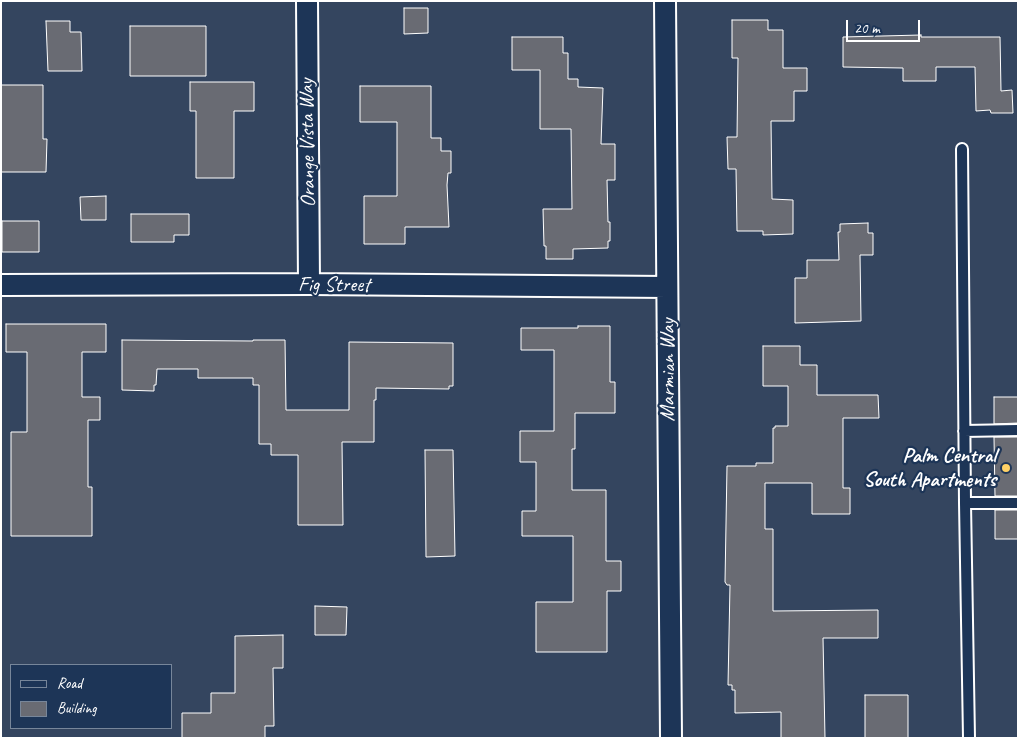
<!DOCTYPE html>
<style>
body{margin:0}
#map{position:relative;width:1019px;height:739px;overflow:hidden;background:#34455f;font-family:Caveat,sans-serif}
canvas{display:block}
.frame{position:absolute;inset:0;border:2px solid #fff;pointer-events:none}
.legend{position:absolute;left:10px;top:664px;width:162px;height:65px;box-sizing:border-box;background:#1d3557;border:1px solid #77869a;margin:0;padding:6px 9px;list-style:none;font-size:15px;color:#fff}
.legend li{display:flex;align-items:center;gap:10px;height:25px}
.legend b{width:25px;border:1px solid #77869a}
.scale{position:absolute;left:846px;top:20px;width:74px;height:22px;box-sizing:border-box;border:2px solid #fff;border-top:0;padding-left:6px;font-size:15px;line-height:18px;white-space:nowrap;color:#fff;-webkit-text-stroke:4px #1d3557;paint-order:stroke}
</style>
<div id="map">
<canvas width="1019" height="739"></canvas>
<div class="frame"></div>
<ul class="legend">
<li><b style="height:6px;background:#1d3557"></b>Road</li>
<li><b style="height:14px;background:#696b73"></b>Building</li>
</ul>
<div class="scale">20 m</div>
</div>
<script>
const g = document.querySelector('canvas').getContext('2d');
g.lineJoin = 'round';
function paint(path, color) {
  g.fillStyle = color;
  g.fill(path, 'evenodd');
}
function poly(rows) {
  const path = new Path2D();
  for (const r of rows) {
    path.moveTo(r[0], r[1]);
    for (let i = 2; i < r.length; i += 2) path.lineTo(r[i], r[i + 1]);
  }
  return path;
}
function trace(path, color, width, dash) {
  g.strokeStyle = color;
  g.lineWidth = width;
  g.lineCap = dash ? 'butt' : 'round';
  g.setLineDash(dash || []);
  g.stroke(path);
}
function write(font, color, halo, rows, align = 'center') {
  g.font = font + ' Caveat,sans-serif';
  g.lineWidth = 4.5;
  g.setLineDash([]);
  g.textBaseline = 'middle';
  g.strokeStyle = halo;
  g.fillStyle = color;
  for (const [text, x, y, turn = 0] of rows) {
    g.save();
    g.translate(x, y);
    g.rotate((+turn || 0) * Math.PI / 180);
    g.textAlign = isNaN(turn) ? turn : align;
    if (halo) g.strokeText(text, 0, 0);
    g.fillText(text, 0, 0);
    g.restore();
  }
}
const building = poly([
 [404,8,428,8,428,33,404,34,404,8],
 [732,20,768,20,768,30,783,30,783,68,807,68,807,91,794,91,794,121,771,121,772,199,793,200,793,234,763,235,763,231,737,231,736,169,728,169,727,137,737,137,738,58,732,58,732,20],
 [46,21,70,21,70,32,81,32,82,71,48,71,46,21],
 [130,26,206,26,206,76,130,76,130,26],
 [921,35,921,37,1000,37,1001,91,1012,90,1013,113,991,113,990,110,976,111,975,67,936,67,936,81,903,81,903,68,843,67,843,37,921,35],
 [512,37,563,37,563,53,568,53,568,79,578,79,578,87,603,88,601,144,615,144,615,180,607,180,608,222,610,222,610,241,608,241,608,248,573,249,573,259,546,259,546,246,544,246,543,209,572,209,571,129,540,129,540,70,512,70,512,37],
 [190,82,254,82,254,111,234,111,234,178,196,178,196,111,190,111,190,82],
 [1,85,43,85,43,139,47,139,46,172,1,172,1,85],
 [360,86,431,86,431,138,441,138,441,151,451,151,451,173,448,173,447,185,449,227,405,227,405,244,364,244,364,196,397,196,397,122,360,122,360,86],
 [106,196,106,220,81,220,80,197,106,196],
 [131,214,189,214,189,235,174,235,174,242,131,242,131,214],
 [2,221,39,221,39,252,2,252,2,221],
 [868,223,868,233,873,233,873,255,860,255,861,321,795,323,795,278,807,278,807,260,839,260,838,232,840,232,840,224,868,223],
 [6,324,106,324,106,352,82,352,82,397,100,397,100,420,88,420,88,487,92,487,92,536,11,536,11,432,27,432,27,352,6,352,6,324],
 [578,326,610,326,610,382,615,382,615,413,575,413,575,449,572,449,572,490,606,490,606,561,621,561,621,591,607,591,607,652,536,652,536,602,573,602,573,536,522,536,522,511,536,511,536,462,520,462,520,431,554,431,554,350,521,350,521,328,578,328,578,326],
 [122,340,253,341,253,340,285,340,286,410,349,410,349,342,453,343,453,386,449,386,449,389,376,388,376,400,374,400,374,442,342,442,343,525,298,525,298,455,271,455,271,444,259,444,259,385,253,385,253,378,198,378,198,369,157,369,156,385,154,385,154,391,122,390,122,340],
 [763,346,800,346,800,365,817,365,817,395,878,395,879,418,843,418,843,488,850,488,850,514,812,514,812,483,765,483,765,529,773,529,773,611,878,610,878,638,823,638,825,738,781,738,781,712,735,713,735,690,732,690,732,685,728,685,730,585,727,585,725,582,727,466,756,466,756,463,773,463,773,428,775,428,775,426,788,426,788,386,763,386,763,346],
 [994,397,1018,397,1018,423,994,424,994,397],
 [994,437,1018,437,1018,496,995,496,994,437],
 [425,450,453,450,455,556,426,557,425,450],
 [995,510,1018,510,1018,539,995,539,995,510],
 [315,606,347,607,346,635,315,635,315,606],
 [283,635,283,668,273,668,274,726,265,726,265,738,182,738,182,713,211,713,211,693,235,693,235,636,283,635],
 [865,695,908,695,908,738,865,738,865,695]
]);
paint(building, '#696b73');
trace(building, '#fff', 1);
const service = poly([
 [962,149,965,503,969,738],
 [964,431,1018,430],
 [965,503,1018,503]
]);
const minor = poly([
 [307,1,309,284],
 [665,1,671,738],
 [1,285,309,284,667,287]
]);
trace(service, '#fff', 14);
trace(minor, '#fff', 24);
trace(service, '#1d3557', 10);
trace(minor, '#1d3557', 20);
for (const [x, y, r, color] of [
 [1006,468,5,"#ffd166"]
]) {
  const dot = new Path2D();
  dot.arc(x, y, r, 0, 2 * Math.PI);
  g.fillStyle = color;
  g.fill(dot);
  trace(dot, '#1d3557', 2);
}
write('21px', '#fff', '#1d3557', [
 ["Orange Vista Way",308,143,-91],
 ["Fig Street",334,285],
 ["Marmian Way",668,370,-90]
]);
write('bold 21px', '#fff', '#1d3557', [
 ["Palm Central",996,456],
 ["South Apartments",996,480]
], 'right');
</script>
